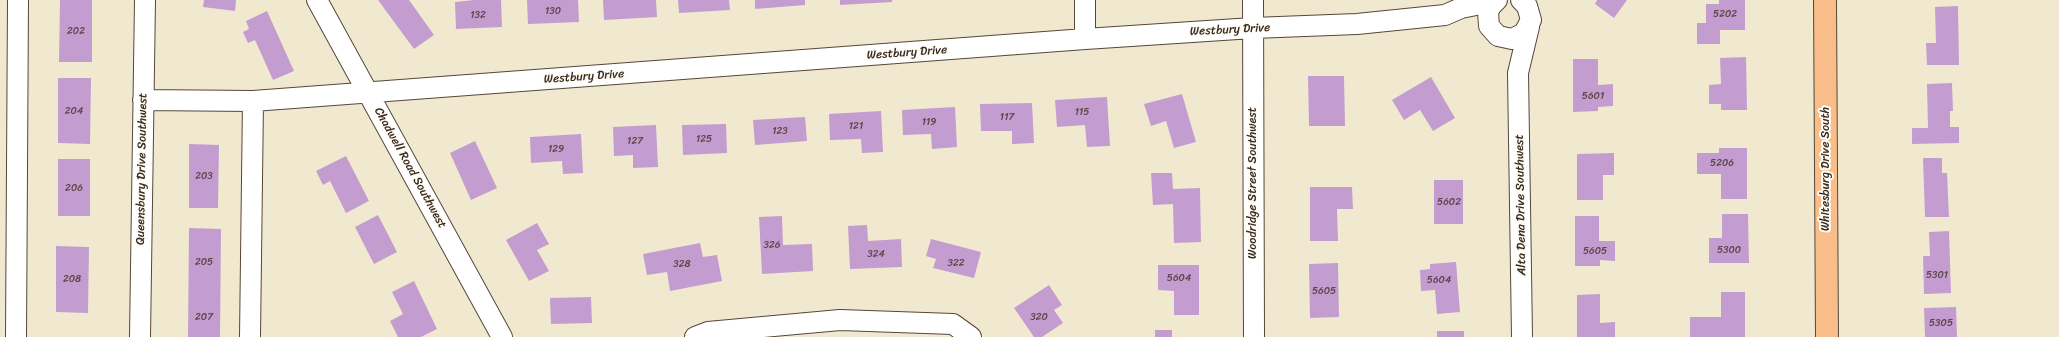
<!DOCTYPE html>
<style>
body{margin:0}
canvas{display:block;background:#f0e9d0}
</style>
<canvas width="2059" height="337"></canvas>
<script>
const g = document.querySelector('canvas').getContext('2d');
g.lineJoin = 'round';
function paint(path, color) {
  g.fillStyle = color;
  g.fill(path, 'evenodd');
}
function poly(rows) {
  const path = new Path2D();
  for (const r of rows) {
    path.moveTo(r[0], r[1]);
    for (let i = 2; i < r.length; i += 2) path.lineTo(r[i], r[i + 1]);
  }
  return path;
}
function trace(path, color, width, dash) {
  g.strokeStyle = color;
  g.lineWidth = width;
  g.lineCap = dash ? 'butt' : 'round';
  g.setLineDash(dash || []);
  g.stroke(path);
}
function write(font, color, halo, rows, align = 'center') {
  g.font = font + ' Sriracha,sans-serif';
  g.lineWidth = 4;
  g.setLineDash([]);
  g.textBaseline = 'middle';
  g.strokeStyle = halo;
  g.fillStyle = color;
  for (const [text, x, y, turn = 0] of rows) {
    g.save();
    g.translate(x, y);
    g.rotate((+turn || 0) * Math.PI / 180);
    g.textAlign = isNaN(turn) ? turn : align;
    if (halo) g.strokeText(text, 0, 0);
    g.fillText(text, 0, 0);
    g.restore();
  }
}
paint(poly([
 [60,0,92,0,92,62,59,62],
 [204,0,236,0,235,11,203,7],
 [378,0,409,0,434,35,414,49],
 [474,0,501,0,502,27,456,29,455,2],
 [527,0,578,0,579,22,528,24],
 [603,0,656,0,657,17,604,20],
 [678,0,729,0,730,10,679,13],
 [755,0,805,0,805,5,755,9],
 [840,0,892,0,892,2,840,5],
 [1597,0,1627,0,1614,18,1595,4],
 [1719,0,1745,0,1745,30,1720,30,1720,44,1697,44,1697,23,1706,23,1706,4,1719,4],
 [1958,6,1959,65,1927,65,1926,43,1936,43,1935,7],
 [267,11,294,71,273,80,255,40,248,43,243,32,249,29,246,21],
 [1746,57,1747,110,1721,110,1721,104,1709,104,1709,85,1721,84,1720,58],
 [1573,59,1598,59,1598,85,1613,84,1613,106,1598,107,1598,111,1573,112],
 [1308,76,1344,76,1345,126,1309,126],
 [1431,77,1455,118,1433,131,1420,110,1404,120,1392,100],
 [58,78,91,78,90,144,58,143],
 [1952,83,1953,111,1950,111,1950,127,1959,127,1959,143,1912,144,1912,128,1928,128,1927,84],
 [1182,94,1196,142,1174,148,1166,121,1151,126,1144,104],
 [1107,97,1110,146,1087,147,1085,125,1057,127,1055,100],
 [1032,103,1034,143,1012,144,1012,131,981,131,980,104],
 [955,107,957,147,932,149,931,134,903,135,902,110],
 [881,111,883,152,862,153,861,139,830,140,829,114],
 [805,117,807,141,755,145,753,120],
 [726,124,727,153,683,155,682,125],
 [656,125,658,167,633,168,633,155,614,156,613,127],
 [581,134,583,173,563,174,562,161,531,163,530,137],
 [475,141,497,188,471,200,450,153],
 [189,144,219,145,218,208,189,208],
 [1719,148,1747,148,1747,199,1721,199,1721,174,1697,174,1697,153,1719,153],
 [1614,153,1614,175,1603,175,1603,200,1577,200,1577,154],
 [346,156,369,201,346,213,330,181,323,185,316,171],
 [1923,158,1942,158,1942,173,1947,173,1949,217,1925,217],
 [58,159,90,159,90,216,58,216],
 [1151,173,1172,173,1173,189,1200,188,1201,242,1174,243,1173,204,1153,205],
 [1434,180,1463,180,1463,224,1434,224],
 [1310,187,1352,187,1353,209,1337,209,1338,241,1310,241],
 [1722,214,1748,214,1749,263,1709,263,1709,238,1722,238],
 [378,215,397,252,374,264,355,227],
 [782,216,783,245,812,244,813,271,762,274,759,217],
 [1575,216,1599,216,1599,241,1615,241,1615,261,1600,260,1600,266,1575,266],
 [537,223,549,244,537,250,549,271,529,281,506,240],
 [867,225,868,241,901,239,902,267,850,269,848,226],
 [189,228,221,229,220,337,188,337],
 [1949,231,1951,293,1924,294,1923,256,1930,256,1929,232],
 [931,239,981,252,974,278,933,268,936,259,926,256],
 [700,243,703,257,717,255,722,281,670,291,667,272,647,275,643,254],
 [56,246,89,247,88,313,56,312],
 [1456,262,1460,312,1437,314,1435,290,1421,291,1420,270,1430,269,1430,264],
 [1338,263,1339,317,1310,318,1309,264],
 [1158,265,1199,265,1199,315,1174,315,1174,291,1158,290],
 [414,281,437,329,421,337,398,337,390,321,403,314,392,292],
 [1049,285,1062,305,1054,310,1063,323,1042,337,1034,337,1014,308],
 [1721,292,1745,292,1745,337,1690,337,1690,317,1721,317],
 [1600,294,1600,323,1615,322,1615,337,1577,337,1577,295],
 [591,297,592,323,551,324,550,298],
 [1956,307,1957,337,1925,337,1924,308],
 [1155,330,1172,330,1172,337,1155,337],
 [1437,331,1464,331,1464,337,1437,337]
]), '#c49dd0');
const minor = poly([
 [317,0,502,337],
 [1085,0,1085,39],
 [1253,0,1254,337],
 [1497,0,1491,6,1488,12,1489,26,1498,36,1512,39,1524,33,1531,20,1527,6,1521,0],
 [143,100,253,101,250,337],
 [253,101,1085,39,1253,28,1357,24,1445,15,1461,8,1496,1],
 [16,337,18,0],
 [140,337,145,0],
 [695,337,708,332,840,320,953,324,971,337],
 [1522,337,1518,73,1529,27]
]);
const major = poly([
 [1825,0,1827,337]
]);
trace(minor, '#564739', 22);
trace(major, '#564739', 24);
trace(minor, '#fff', 20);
trace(major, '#f8bd89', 22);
write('10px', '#5d474a', null, [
 ["130",553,11],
 ["5202",1725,14],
 ["132",478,15],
 ["202",76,31],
 ["5601",1593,96],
 ["204",74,111],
 ["115",1082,112],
 ["117",1007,117],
 ["119",929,122],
 ["121",856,126],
 ["123",780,131],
 ["125",704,139],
 ["127",635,141],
 ["129",556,149],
 ["5206",1722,163],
 ["203",204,176],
 ["206",74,188],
 ["5602",1449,202],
 ["326",772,245],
 ["5300",1729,250],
 ["5605",1595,251],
 ["324",876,254],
 ["205",204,262],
 ["322",956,263],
 ["328",682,264],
 ["5301",1937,275],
 ["5604",1179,278],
 ["208",72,279],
 ["5604",1439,280],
 ["5605",1324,291],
 ["207",204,317],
 ["320",1039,317],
 ["5305",1941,323]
]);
write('12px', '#3b2a1e', '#fdfcf7', [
 ["Westbury Drive",1230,30,-3],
 ["Westbury Drive",907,53,-4],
 ["Westbury Drive",584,77,-4],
 ["Chadwell Road Southwest",410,168,61],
 ["Queensbury Drive Southwest",142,169,-89],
 ["Whitesburg Drive South",1826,169,-90],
 ["Woodridge Street Southwest",1253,183,-90],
 ["Alta Dena Drive Southwest",1521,205,-91]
]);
</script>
